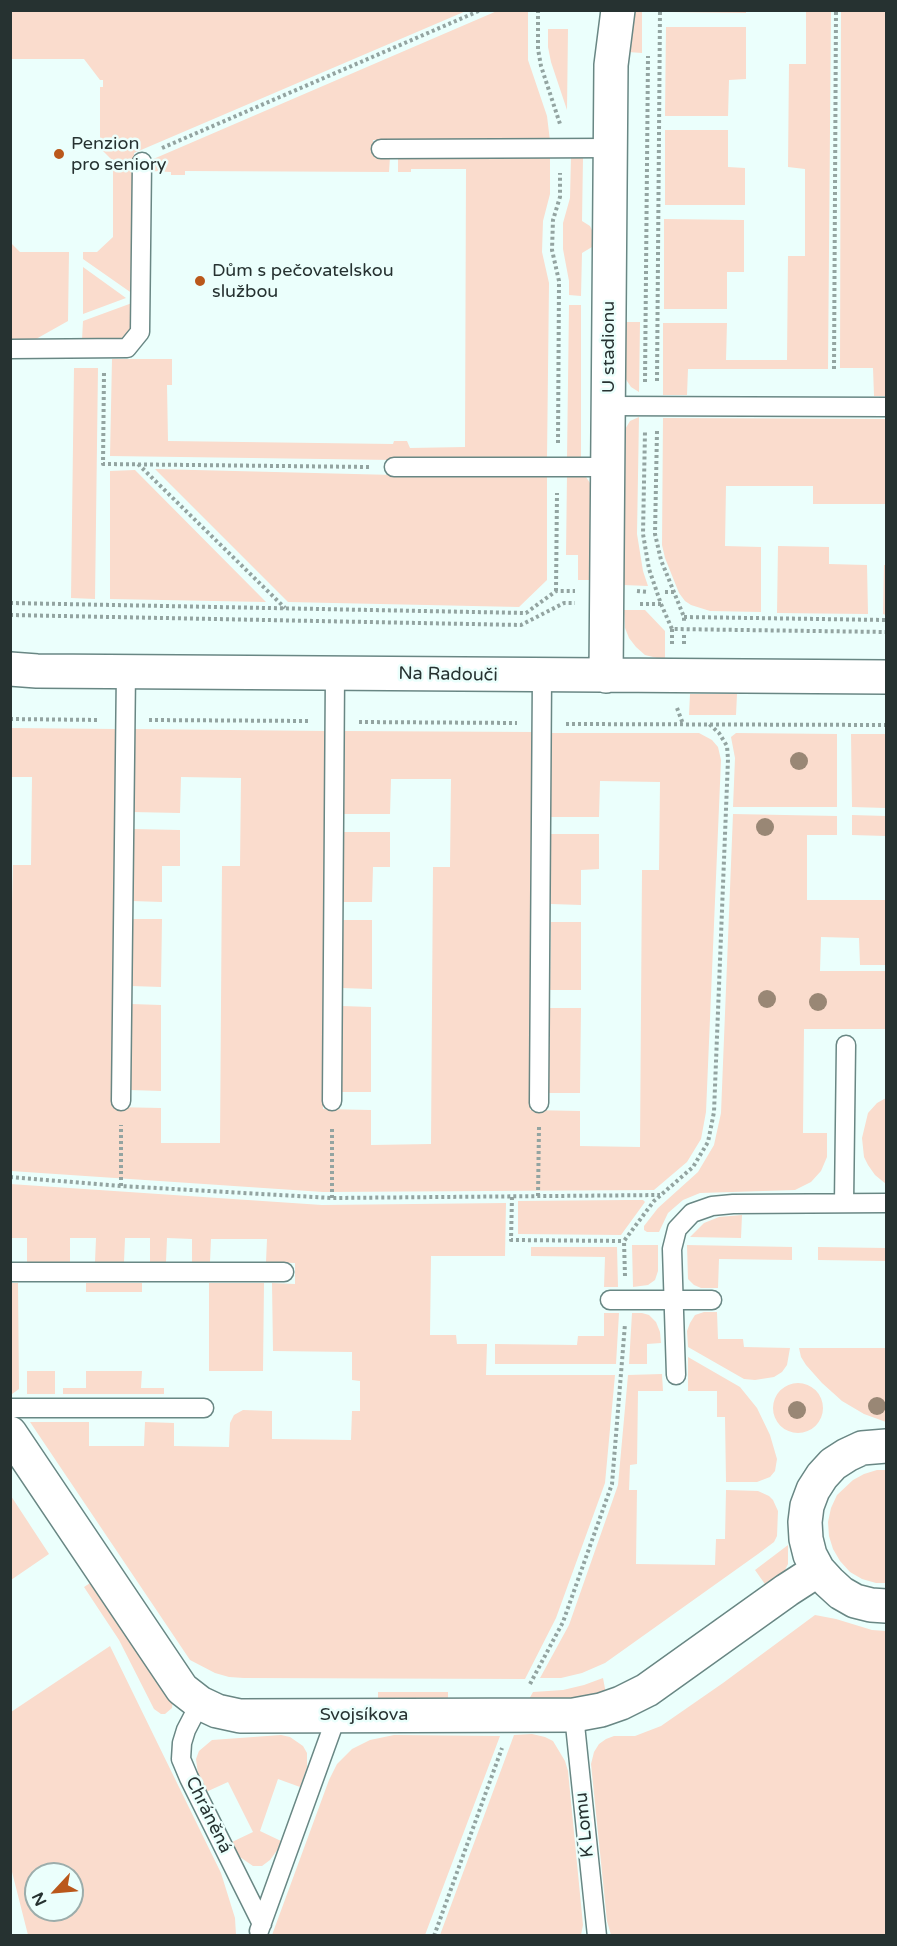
<!DOCTYPE html>
<meta charset="utf-8">
<style>
body{margin:0}
#map{position:relative;width:897px;height:1946px;overflow:hidden;background:#ebfffc;font-family:"Varela Round",sans-serif}
canvas{display:block}
.frame{position:absolute;inset:0;border:12px solid #263231;pointer-events:none}
.north{position:absolute;left:24px;top:1862px;width:60px;height:60px;box-sizing:border-box;background:#ebfffc;border:2px solid #9cadab;border-radius:50%;rotate:244deg;font-size:16px;font-weight:700;line-height:24px;text-align:center;color:#263231}
.north::after{content:'';display:block;margin:auto;width:21px;height:27px;background:#ba581b;clip-path:polygon(50% 0,100% 100%,50% 72%,0 100%)}
</style>
<div id="map">
<canvas width="897" height="1946"></canvas>
<div class="frame"></div>
<div class="north">N</div>
</div>
<script>
const g = document.querySelector('canvas').getContext('2d');
g.lineJoin = 'round';
function paint(path, color) {
  g.fillStyle = color;
  g.fill(path, 'evenodd');
}
function poly(rows) {
  const path = new Path2D();
  for (const r of rows) {
    if (r.length === 3) {
      path.moveTo(r[0] + r[2], r[1]);
      path.arc(r[0], r[1], r[2], 0, 2 * Math.PI);
      continue;
    }
    path.moveTo(r[0], r[1]);
    for (let i = 2; i < r.length; i += 2) path.lineTo(r[i], r[i + 1]);
  }
  return path;
}
function trace(path, color, width, dash) {
  g.strokeStyle = color;
  g.lineWidth = width;
  g.lineCap = dash ? 'butt' : 'round';
  g.setLineDash(dash || []);
  g.stroke(path);
}
function write(font, color, halo, rows, align = 'center') {
  g.font = font + ' "Varela Round",sans-serif';
  g.lineWidth = 5;
  g.setLineDash([]);
  g.textBaseline = 'middle';
  g.strokeStyle = halo;
  g.fillStyle = color;
  for (const [text, x, y, turn = 0] of rows) {
    g.save();
    g.translate(x, y);
    g.rotate((+turn || 0) * Math.PI / 180);
    g.textAlign = isNaN(turn) ? turn : align;
    if (halo) g.strokeText(text, 0, 0);
    g.fillText(text, 0, 0);
    g.restore();
  }
}
paint(poly([
 [746,10,746,13,666,12,666,11],
 [11,11,466,11,134,153,133,294,83,259,83,252,97,252,113,237,113,161,100,148,100,87,103,87,103,80,100,80,84,59,11,59],
 [497,11,528,11,528,60,547,116,550,141,373,140,374,157,390,157,389,172,185,171,185,175,171,175,171,172,151,171,151,160],
 [633,11,642,11,642,53,628,52],
 [806,11,831,11,828,369,688,369,687,395,663,395,663,323,727,323,726,360,787,360,788,256,805,256,805,169,788,167,789,64,806,64],
 [841,11,886,11,886,396,874,396,873,368,840,368],
 [666,27,746,27,746,79,729,80,728,116,665,116],
 [548,29,568,29,567,110,551,62,548,47],
 [665,130,728,130,728,167,745,168,745,205,665,205],
 [398,157,550,157,550,194,543,221,542,252,549,283,547,458,394,460,110,456,112,359,172,359,172,385,167,385,168,441,393,444,394,441,407,441,410,448,465,447,466,169,411,169,411,172,398,172],
 [571,157,583,158,582,221,590,226,592,230,592,247,582,253,581,296,569,295,569,281,563,249,563,223,570,198],
 [664,219,744,220,744,272,727,272,727,309,664,309],
 [10,242,20,252,69,252,68,321,36,339,11,339],
 [83,267,126,298,83,314],
 [132,303,133,328,120,340,82,340,83,321],
 [569,305,581,305,581,459,567,458],
 [625,322,640,322,639,392,631,387,625,378],
 [74,368,98,368,95,599,71,598],
 [639,417,637,534,643,571,648,586,623,585,624,431,630,421],
 [663,418,886,419,886,504,813,504,813,486,726,486,725,546,761,547,761,612,710,611,691,605,685,601,679,593,665,558,662,545],
 [155,469,394,475,547,473,547,580,519,607,288,602],
 [135,470,266,602,110,599,110,471],
 [567,474,580,474,586,477,590,483,590,580,578,580,578,555,566,555],
 [778,546,829,547,829,564,867,565,868,614,777,613],
 [884,565,886,565,886,615,883,614],
 [624,610,645,610,665,631,665,660,645,655,636,647,629,638,625,628],
 [690,694,737,694,736,715,689,715],
 [11,728,116,729,113,1107,161,1108,161,1143,220,1143,222,866,240,866,241,778,181,777,180,813,132,812,132,729,326,731,323,1109,371,1110,371,1145,431,1144,433,867,450,867,451,779,391,779,390,814,344,814,345,731,533,732,530,1110,580,1111,580,1146,640,1147,642,870,659,870,660,782,600,781,599,817,550,817,551,733,699,733,712,740,718,747,721,760,706,1112,701,1139,687,1162,654,1190,323,1192,11,1171,10,981,13,865,31,865,32,777,11,777],
 [736,733,837,734,837,807,733,807,735,758,731,737],
 [851,734,886,734,886,808,852,807],
 [733,814,837,816,837,835,807,835,807,900,886,900,886,965,860,965,859,938,821,937,820,971,886,971,886,1029,804,1029,803,1133,827,1133,827,1157,821,1171,811,1182,795,1190,700,1193,683,1200,668,1213,659,1232,647,1232,644,1230,644,1226,658,1208,698,1172,714,1145,721,1113],
 [852,815,886,816,886,836,852,835],
 [132,829,180,830,180,866,162,866,162,902,132,901],
 [343,832,390,832,390,867,373,867,372,902,343,902],
 [550,834,599,834,599,869,581,870,581,905,551,904],
 [132,919,162,919,161,987,131,986],
 [343,920,372,920,372,989,342,988],
 [551,922,581,922,581,990,550,990],
 [131,1004,161,1005,161,1091,130,1090],
 [342,1006,371,1007,371,1092,341,1092],
 [550,1008,581,1008,580,1093,548,1093],
 [886,1098,886,1184,875,1175,868,1165,864,1157,862,1138,868,1113,877,1103],
 [10,1184,322,1205,506,1203,505,1256,431,1256,430,1335,456,1335,457,1344,487,1344,486,1375,615,1375,605,1483,556,1618,525,1679,244,1678,229,1677,215,1673,190,1660,30,1422,89,1422,89,1446,144,1446,145,1422,174,1423,174,1446,229,1447,230,1423,234,1415,243,1410,272,1411,272,1439,351,1440,352,1411,360,1411,360,1381,352,1380,352,1352,273,1351,272,1283,295,1284,295,1263,266,1262,267,1239,211,1239,210,1262,192,1262,192,1239,167,1238,166,1262,150,1262,150,1238,125,1238,124,1262,95,1262,96,1238,70,1238,70,1262,27,1262,27,1238,11,1238],
 [628,1200,643,1200,645,1202,621,1235,518,1234,518,1201],
 [742,1215,741,1238,690,1237,704,1223,719,1217],
 [632,1245,658,1245,658,1271,655,1280,648,1285,633,1287],
 [687,1245,792,1247,792,1260,719,1259,718,1288,701,1288,694,1285,688,1279],
 [531,1247,617,1247,618,1287,604,1287,605,1257,531,1256],
 [818,1247,886,1248,886,1261,818,1260],
 [11,1283,18,1283,19,1389,12,1394],
 [86,1283,142,1283,142,1292,86,1292],
 [209,1283,264,1283,263,1371,209,1371],
 [704,1312,717,1312,718,1339,743,1339,744,1347,790,1348,787,1365,782,1372,774,1377,755,1380,744,1379,688,1347,687,1331,690,1323,695,1315],
 [604,1313,619,1313,616,1364,495,1364,495,1344,577,1345,578,1336,604,1336],
 [632,1313,642,1313,649,1315,656,1322,660,1332,661,1343,647,1344,647,1364,629,1364],
 [799,1348,886,1348,886,1422,864,1414,842,1401,822,1383,806,1365,801,1357],
 [688,1357,740,1387,757,1408,770,1435,777,1459,775,1471,770,1477,757,1482,726,1482,725,1417,717,1417,717,1391,688,1391],
 [27,1371,55,1371,55,1394,27,1394],
 [86,1371,142,1371,141,1388,164,1388,164,1394,63,1394,63,1388,86,1388],
 [662,1374,663,1391,638,1391,637,1464,630,1465,629,1490,637,1490,636,1564,715,1565,716,1539,725,1539,726,1490,758,1491,769,1496,773,1500,778,1511,777,1536,774,1542,758,1554,605,1663,582,1673,561,1678,540,1678,569,1625,618,1485,628,1375],
 [798,1408,25],
 [877,1470,886,1470,886,1583,876,1583,862,1579,850,1572,840,1561,833,1549,829,1536,828,1522,831,1508,837,1495,853,1480,864,1474],
 [11,1496,49,1554,11,1580,10,1580],
 [788,1545,788,1564,784,1572,767,1587,755,1570],
 [93,1581,173,1699,172,1708,165,1714,161,1714,154,1709,119,1640,84,1587],
 [815,1615,836,1619,872,1630,886,1631,886,1935,611,1935,607,1921,591,1764,594,1752,599,1744,606,1739,614,1736,635,1736,661,1726,723,1683],
 [110,1646,221,1873,235,1918,236,1935,28,1935,11,1868,11,1712],
 [36,1874,72,1874,72,1910,36,1910],
 [603,1678,606,1694,587,1699,527,1703,533,1692,563,1690,584,1685],
 [378,1692,448,1692,448,1703,378,1704],
 [532,1734,545,1737,553,1741,565,1761,568,1771,583,1925,581,1935,440,1935,514,1735],
 [281,1735,290,1737,303,1746,307,1753,307,1767,300,1787,278,1779,260,1831,281,1841,278,1849,270,1860,262,1866,253,1866,237,1855,232,1842,253,1832,228,1782,206,1792,198,1774,196,1759,199,1751,212,1740],
 [394,1735,500,1736,425,1935,272,1935,329,1780,337,1764,352,1749,370,1740]
]), '#fadccd');
const lane = poly([
 [381,149,610,148],
 [10,349,127,348,140,332,142,162],
 [608,406,886,407],
 [394,467,608,467],
 [121,1101,126,671],
 [332,1101,335,674],
 [539,1103,542,676],
 [844,1203,846,1045],
 [10,1272,284,1272],
 [610,1300,712,1300],
 [676,1375,672,1249,677,1229,692,1213,712,1206,733,1204,886,1203],
 [10,1408,204,1408],
 [200,1703,186,1730,182,1743,181,1759,189,1778,262,1924],
 [574,1715,597,1936],
 [259,1931,337,1715]
]);
const street = poly([
 [10,669,37,671,886,677],
 [606,676,611,65,618,10],
 [10,1433,182,1689,200,1703,217,1711,240,1716,574,1715,601,1710,621,1703,647,1690,787,1590,818,1570],
 [886,1446,862,1448,847,1455,833,1464,822,1476,813,1490,807,1506,805,1522,806,1539,810,1555,818,1570,829,1582,841,1593,855,1601,871,1605,886,1606]
]);
trace(lane, '#698784', 21);
trace(street, '#698784', 36);
trace(poly([
 [538,10,538,49,541,66,560,124],
 [162,148,481,10],
 [834,369,836,10],
 [104,373,103,464,370,467],
 [657,381,660,10],
 [645,382,648,56],
 [657,431,655,534,661,560,684,617,684,623],
 [558,443,559,281,552,250,553,220,560,197,560,173],
 [138,464,285,608],
 [556,591,557,493],
 [637,591,648,592],
 [665,592,674,592],
 [10,603,526,613,556,591,575,591],
 [640,604,661,604,649,569,643,534,645,431],
 [661,604,672,629,886,632],
 [10,615,521,625,564,603,575,603],
 [684,617,886,620],
 [672,644,672,629],
 [684,644,684,634],
 [677,708,683,724],
 [10,719,100,720],
 [149,720,310,721],
 [359,722,517,723],
 [566,724,886,725],
 [10,1177,121,1186,332,1198,660,1195],
 [121,1186,121,1125],
 [538,1196,539,1127],
 [512,1197,511,1240,624,1241],
 [332,1198,332,1126],
 [625,1276,624,1241,654,1201,693,1167,708,1142,714,1112,728,759,727,746,719,733,709,724],
 [530,1684,563,1622,612,1484,625,1324],
 [434,1936,502,1748]
]), '#93a4a1', 4, [3, 3]);
trace(lane, '#fff', 18);
trace(street, '#fff', 33);
g.fillStyle = '#998775';
for (const [x, y] of [
 [799,761],
 [765,827],
 [767,999],
 [818,1002],
 [877,1406],
 [797,1410]
]) {
  g.beginPath();
  g.arc(x, y, 9, 0, 2 * Math.PI);
  g.fill();
}
for (const [x, y, r, color] of [
 [59,154,6,"#ba581b"],
 [200,281,6,"#ba581b"]
]) {
  const dot = new Path2D();
  dot.arc(x, y, r, 0, 2 * Math.PI);
  g.fillStyle = color;
  g.fill(dot);
  trace(dot, '#ebfffc', 2);
}
write('18px', '#263231', '#ebfffc', [
 ["Penzion",71,144],
 ["pro seniory",71,165],
 ["Dům s pečovatelskou",212,271],
 ["službou",212,292]
], 'left');
write('18px', '#263231', '#ebfffc', [
 ["U stadionu",609,347,-90],
 ["Na Radouči",448,675,1],
 ["Svojsíkova",364,1715],
 ["Chráněná",208,1815,64],
 ["K Lomu",585,1825,-96]
]);
</script>
